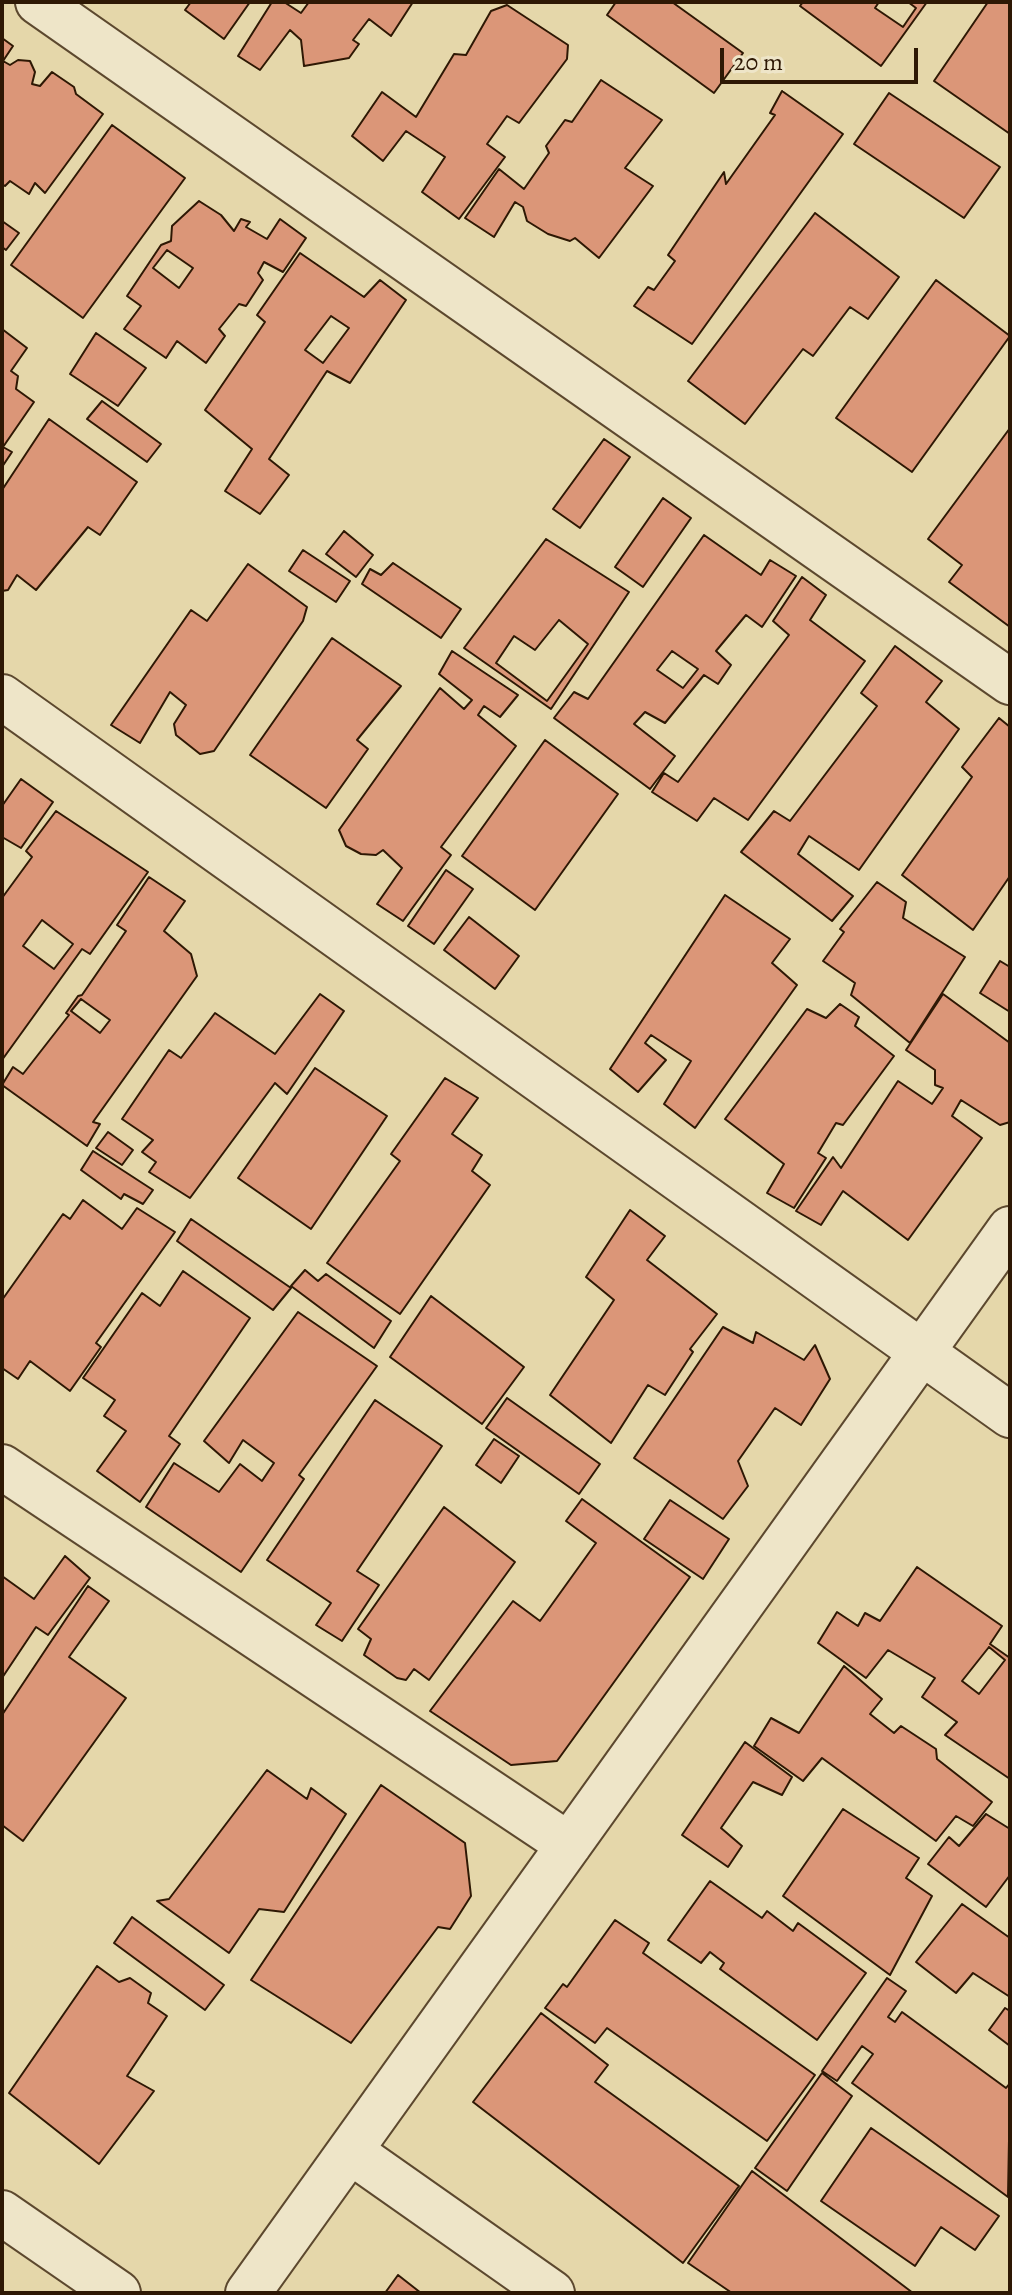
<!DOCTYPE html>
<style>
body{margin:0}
#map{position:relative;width:1012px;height:2295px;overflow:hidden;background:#e5d7aa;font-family:Alegreya,serif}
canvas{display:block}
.frame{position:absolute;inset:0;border:4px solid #2e1804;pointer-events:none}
.scale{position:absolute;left:720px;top:48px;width:198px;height:36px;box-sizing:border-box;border:4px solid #2e1804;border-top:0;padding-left:10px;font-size:24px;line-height:28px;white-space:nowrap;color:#2e1804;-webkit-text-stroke:6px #eee5c8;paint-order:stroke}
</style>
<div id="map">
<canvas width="1012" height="2295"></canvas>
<div class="frame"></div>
<div class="scale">20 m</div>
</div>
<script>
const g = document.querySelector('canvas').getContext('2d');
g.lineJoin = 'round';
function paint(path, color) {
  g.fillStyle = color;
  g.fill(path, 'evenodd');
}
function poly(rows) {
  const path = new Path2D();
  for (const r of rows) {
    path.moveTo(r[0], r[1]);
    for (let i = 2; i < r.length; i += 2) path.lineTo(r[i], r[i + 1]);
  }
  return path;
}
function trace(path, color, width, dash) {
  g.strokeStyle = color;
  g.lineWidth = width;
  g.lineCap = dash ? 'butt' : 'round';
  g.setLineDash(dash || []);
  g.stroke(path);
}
const building = poly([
 [191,2,250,2,224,39,185,10,191,2],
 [272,2,284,2,301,13,309,2,413,2,391,36,369,19,353,40,359,44,349,58,304,66,301,40,290,30,260,70,238,56,272,2],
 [616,2,672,2,743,53,714,93,607,15,616,2],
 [803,2,879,2,875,8,903,27,916,8,908,2,927,2,881,66,800,6,803,2],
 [988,2,1010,2,1010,134,934,81,988,2],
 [507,5,568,45,567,59,519,123,507,116,487,144,505,157,459,219,422,192,445,157,406,131,383,161,352,136,382,92,416,117,454,54,466,55,491,11,507,5],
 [2,38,13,46,3,61,10,65,18,60,30,61,35,72,32,84,40,86,52,72,74,87,76,94,103,114,45,193,35,183,29,194,10,181,5,186,2,184,2,38],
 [601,80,662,120,625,168,653,186,599,258,575,238,570,241,548,234,527,221,523,207,515,202,494,237,465,218,499,169,524,189,549,153,546,146,565,120,572,122,601,80],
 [782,91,843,134,692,344,634,306,648,287,654,290,675,261,668,255,724,172,726,184,775,115,770,113,782,91],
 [889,93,1000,167,964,218,854,144,889,93],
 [112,125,185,178,83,318,11,265,112,125],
 [199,201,221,215,234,231,241,219,250,222,246,227,267,239,280,219,306,238,283,272,264,262,258,273,263,280,246,306,239,304,219,329,225,336,206,363,177,341,166,358,124,329,141,306,127,296,161,245,171,241,172,226,199,201],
 [167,250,193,268,179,288,153,268,167,250],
 [815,213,899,277,868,319,850,307,813,356,803,349,745,424,688,381,815,213],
 [2,221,19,233,6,250,2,247,2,221],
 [300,253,364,297,380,280,406,300,350,383,327,371,269,459,289,475,260,514,225,491,252,449,205,410,265,322,257,315,300,253],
 [331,316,349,328,323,363,305,350,331,316],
 [936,280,1010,336,912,472,836,418,936,280],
 [2,329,27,348,11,371,18,376,16,389,34,402,3,447,12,452,2,467,2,329],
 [96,333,146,368,118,406,70,374,96,333],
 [102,401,161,444,147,462,87,419,102,401],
 [49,419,137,482,100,535,88,527,36,590,17,575,8,590,2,591,2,490,49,419],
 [1010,428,1010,627,949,582,962,565,928,539,1010,428],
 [604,439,630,457,580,528,553,509,604,439],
 [663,498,691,518,643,587,615,567,663,498],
 [344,531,373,555,356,577,326,554,344,531],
 [704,535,761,575,770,560,796,576,762,627,746,615,716,651,731,665,718,684,704,675,665,723,645,712,634,724,675,756,650,789,554,718,574,692,588,699,704,535],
 [672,651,698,669,683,688,657,670,672,651],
 [546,539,629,592,551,709,464,648,546,539],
 [559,620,588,644,547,701,496,663,514,636,535,650,559,620],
 [303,550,350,581,336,602,289,571,303,550],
 [393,563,461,609,441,638,362,584,370,569,381,575,393,563],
 [248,564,307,607,303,621,214,751,200,754,176,735,174,724,186,705,170,692,140,743,111,725,191,610,207,621,248,564],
 [802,577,826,595,810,620,865,661,748,820,714,798,697,821,652,792,664,773,678,782,789,635,773,621,802,577],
 [332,638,401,686,357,740,368,749,326,808,250,755,332,638],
 [895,646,942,681,926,702,959,729,859,870,809,836,798,854,853,896,832,921,741,852,774,811,790,821,877,706,861,693,895,646],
 [452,651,518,695,500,717,484,706,478,715,516,746,441,847,451,855,403,921,377,904,402,868,383,850,376,855,361,854,346,846,339,830,440,688,464,709,472,700,439,674,452,651],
 [999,718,1010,727,1010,876,973,930,902,875,972,777,962,767,999,718],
 [545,740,618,794,535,910,462,856,545,740],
 [21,779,53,802,21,848,2,837,2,806,21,779],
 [56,811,148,872,90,954,82,949,2,1060,2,898,32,857,26,851,56,811],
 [42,920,73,944,54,969,23,946,42,920],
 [446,870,473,889,434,944,408,926,446,870],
 [149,877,185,901,164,931,191,954,197,976,93,1122,100,1124,87,1146,2,1085,13,1067,23,1074,69,1015,66,1013,78,996,82,995,126,931,117,925,149,877],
 [81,999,110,1020,100,1033,71,1011,81,999],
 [877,882,906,902,903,918,965,957,910,1043,851,995,855,983,823,961,844,932,840,929,877,882],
 [725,895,790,939,772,963,797,985,695,1128,664,1104,691,1061,651,1035,645,1043,666,1060,638,1092,610,1069,725,895],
 [469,917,519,956,495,989,444,950,469,917],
 [1000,961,1010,967,1010,1012,980,993,1000,961],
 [320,994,344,1011,287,1094,275,1083,190,1198,149,1172,156,1162,142,1152,153,1140,122,1119,169,1050,181,1058,215,1013,275,1054,320,994],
 [943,994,1010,1043,1010,1122,1000,1125,961,1100,952,1116,982,1138,908,1240,843,1191,821,1225,796,1211,833,1157,841,1168,898,1081,932,1104,943,1088,935,1085,935,1070,906,1050,943,994],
 [840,1004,859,1017,855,1026,894,1056,843,1125,836,1123,818,1153,826,1158,794,1208,767,1193,784,1164,725,1119,807,1009,826,1018,840,1004],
 [315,1068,387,1116,311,1229,238,1178,315,1068],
 [445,1078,478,1098,452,1134,482,1155,472,1171,490,1185,400,1314,327,1263,400,1161,391,1154,445,1078],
 [108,1132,133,1150,122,1165,96,1148,108,1132],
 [93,1151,153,1190,143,1204,124,1194,121,1199,81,1170,93,1151],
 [83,1200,122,1229,137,1208,175,1232,96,1343,101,1347,70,1391,30,1361,18,1379,2,1368,2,1300,63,1214,70,1219,83,1200],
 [630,1210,665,1236,647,1260,717,1314,690,1349,693,1352,665,1395,648,1385,611,1443,550,1395,614,1300,586,1277,630,1210],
 [191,1219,291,1288,273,1310,177,1241,191,1219],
 [305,1270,318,1281,326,1274,391,1321,374,1348,291,1286,305,1270],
 [183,1271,250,1318,169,1436,180,1444,140,1502,97,1471,126,1431,104,1416,115,1400,83,1378,142,1293,160,1306,183,1271],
 [431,1296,524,1367,482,1424,390,1357,431,1296],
 [298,1312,377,1366,299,1475,304,1479,241,1572,146,1507,174,1463,219,1492,240,1464,262,1481,274,1463,243,1440,229,1463,204,1441,298,1312],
 [723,1327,753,1343,756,1332,804,1360,815,1345,830,1379,801,1425,775,1408,738,1461,748,1486,723,1519,634,1458,723,1327],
 [507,1398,600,1464,579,1494,486,1428,507,1398],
 [375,1400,442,1446,357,1571,379,1585,342,1641,316,1625,331,1603,267,1560,375,1400],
 [494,1439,519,1456,501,1483,476,1465,494,1439],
 [582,1499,690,1577,557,1761,511,1765,430,1711,513,1601,540,1621,596,1543,566,1521,582,1499],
 [670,1500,729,1539,703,1579,644,1539,670,1500],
 [444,1507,515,1562,429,1680,414,1669,406,1680,397,1678,364,1655,371,1639,358,1629,444,1507],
 [65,1556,90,1578,48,1635,36,1627,2,1678,2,1576,34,1599,65,1556],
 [917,1567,1002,1626,990,1644,1010,1658,1010,1779,945,1735,957,1722,922,1697,935,1678,888,1650,866,1678,818,1643,837,1612,858,1626,865,1613,880,1621,917,1567],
 [989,1647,1005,1660,979,1694,962,1681,989,1647],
 [88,1586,109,1601,69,1657,126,1698,23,1841,2,1825,2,1715,88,1586],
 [844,1666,882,1699,870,1714,894,1733,901,1726,936,1749,937,1759,992,1802,973,1826,956,1816,936,1841,822,1758,803,1781,754,1746,771,1718,799,1733,844,1666],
 [745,1742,792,1777,782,1795,753,1782,721,1828,742,1846,728,1867,682,1835,745,1742],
 [267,1770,307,1799,311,1788,346,1814,284,1912,259,1909,229,1953,157,1901,169,1899,267,1770],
 [381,1785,465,1843,471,1896,450,1929,438,1927,351,2043,251,1980,381,1785],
 [843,1809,919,1858,906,1878,932,1896,890,1975,783,1896,843,1809],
 [986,1814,1010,1829,1010,1875,986,1907,928,1864,949,1837,959,1846,986,1814],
 [710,1881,762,1918,767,1911,793,1931,798,1923,866,1973,817,2040,720,1969,724,1963,710,1952,701,1963,668,1940,710,1881],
 [962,1904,1010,1938,1010,1997,973,1973,956,1993,916,1962,962,1904],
 [132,1917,224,1985,205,2010,114,1943,132,1917],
 [615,1920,649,1943,643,1953,815,2075,767,2141,607,2028,595,2043,545,2008,563,1984,567,1987,615,1920],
 [97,1966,119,1982,130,1978,151,1993,148,2003,167,2016,127,2076,154,2091,99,2164,9,2093,97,1966],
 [887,1978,906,1991,888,2017,895,2022,902,2012,1006,2088,1010,2083,1008,2197,852,2083,873,2054,862,2046,837,2081,822,2071,887,1978],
 [1005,2008,1010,2011,1010,2046,989,2030,1005,2008],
 [541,2013,608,2065,595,2082,739,2186,683,2263,473,2102,541,2013],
 [822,2073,852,2096,787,2191,755,2168,822,2073],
 [871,2128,999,2216,975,2250,941,2227,915,2266,821,2201,871,2128],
 [752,2171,913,2293,732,2293,688,2263,752,2171],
 [398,2275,421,2293,385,2293,398,2275]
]);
paint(building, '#db9678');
trace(building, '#2e1804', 2);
const minor = poly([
 [38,2,1010,682],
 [2,697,1010,1415],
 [2,1467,569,1845],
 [350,2151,552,2293],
 [2,2213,118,2293],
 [248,2293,1010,1229]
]);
trace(minor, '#5c482e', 48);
trace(minor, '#eee5c8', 44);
</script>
